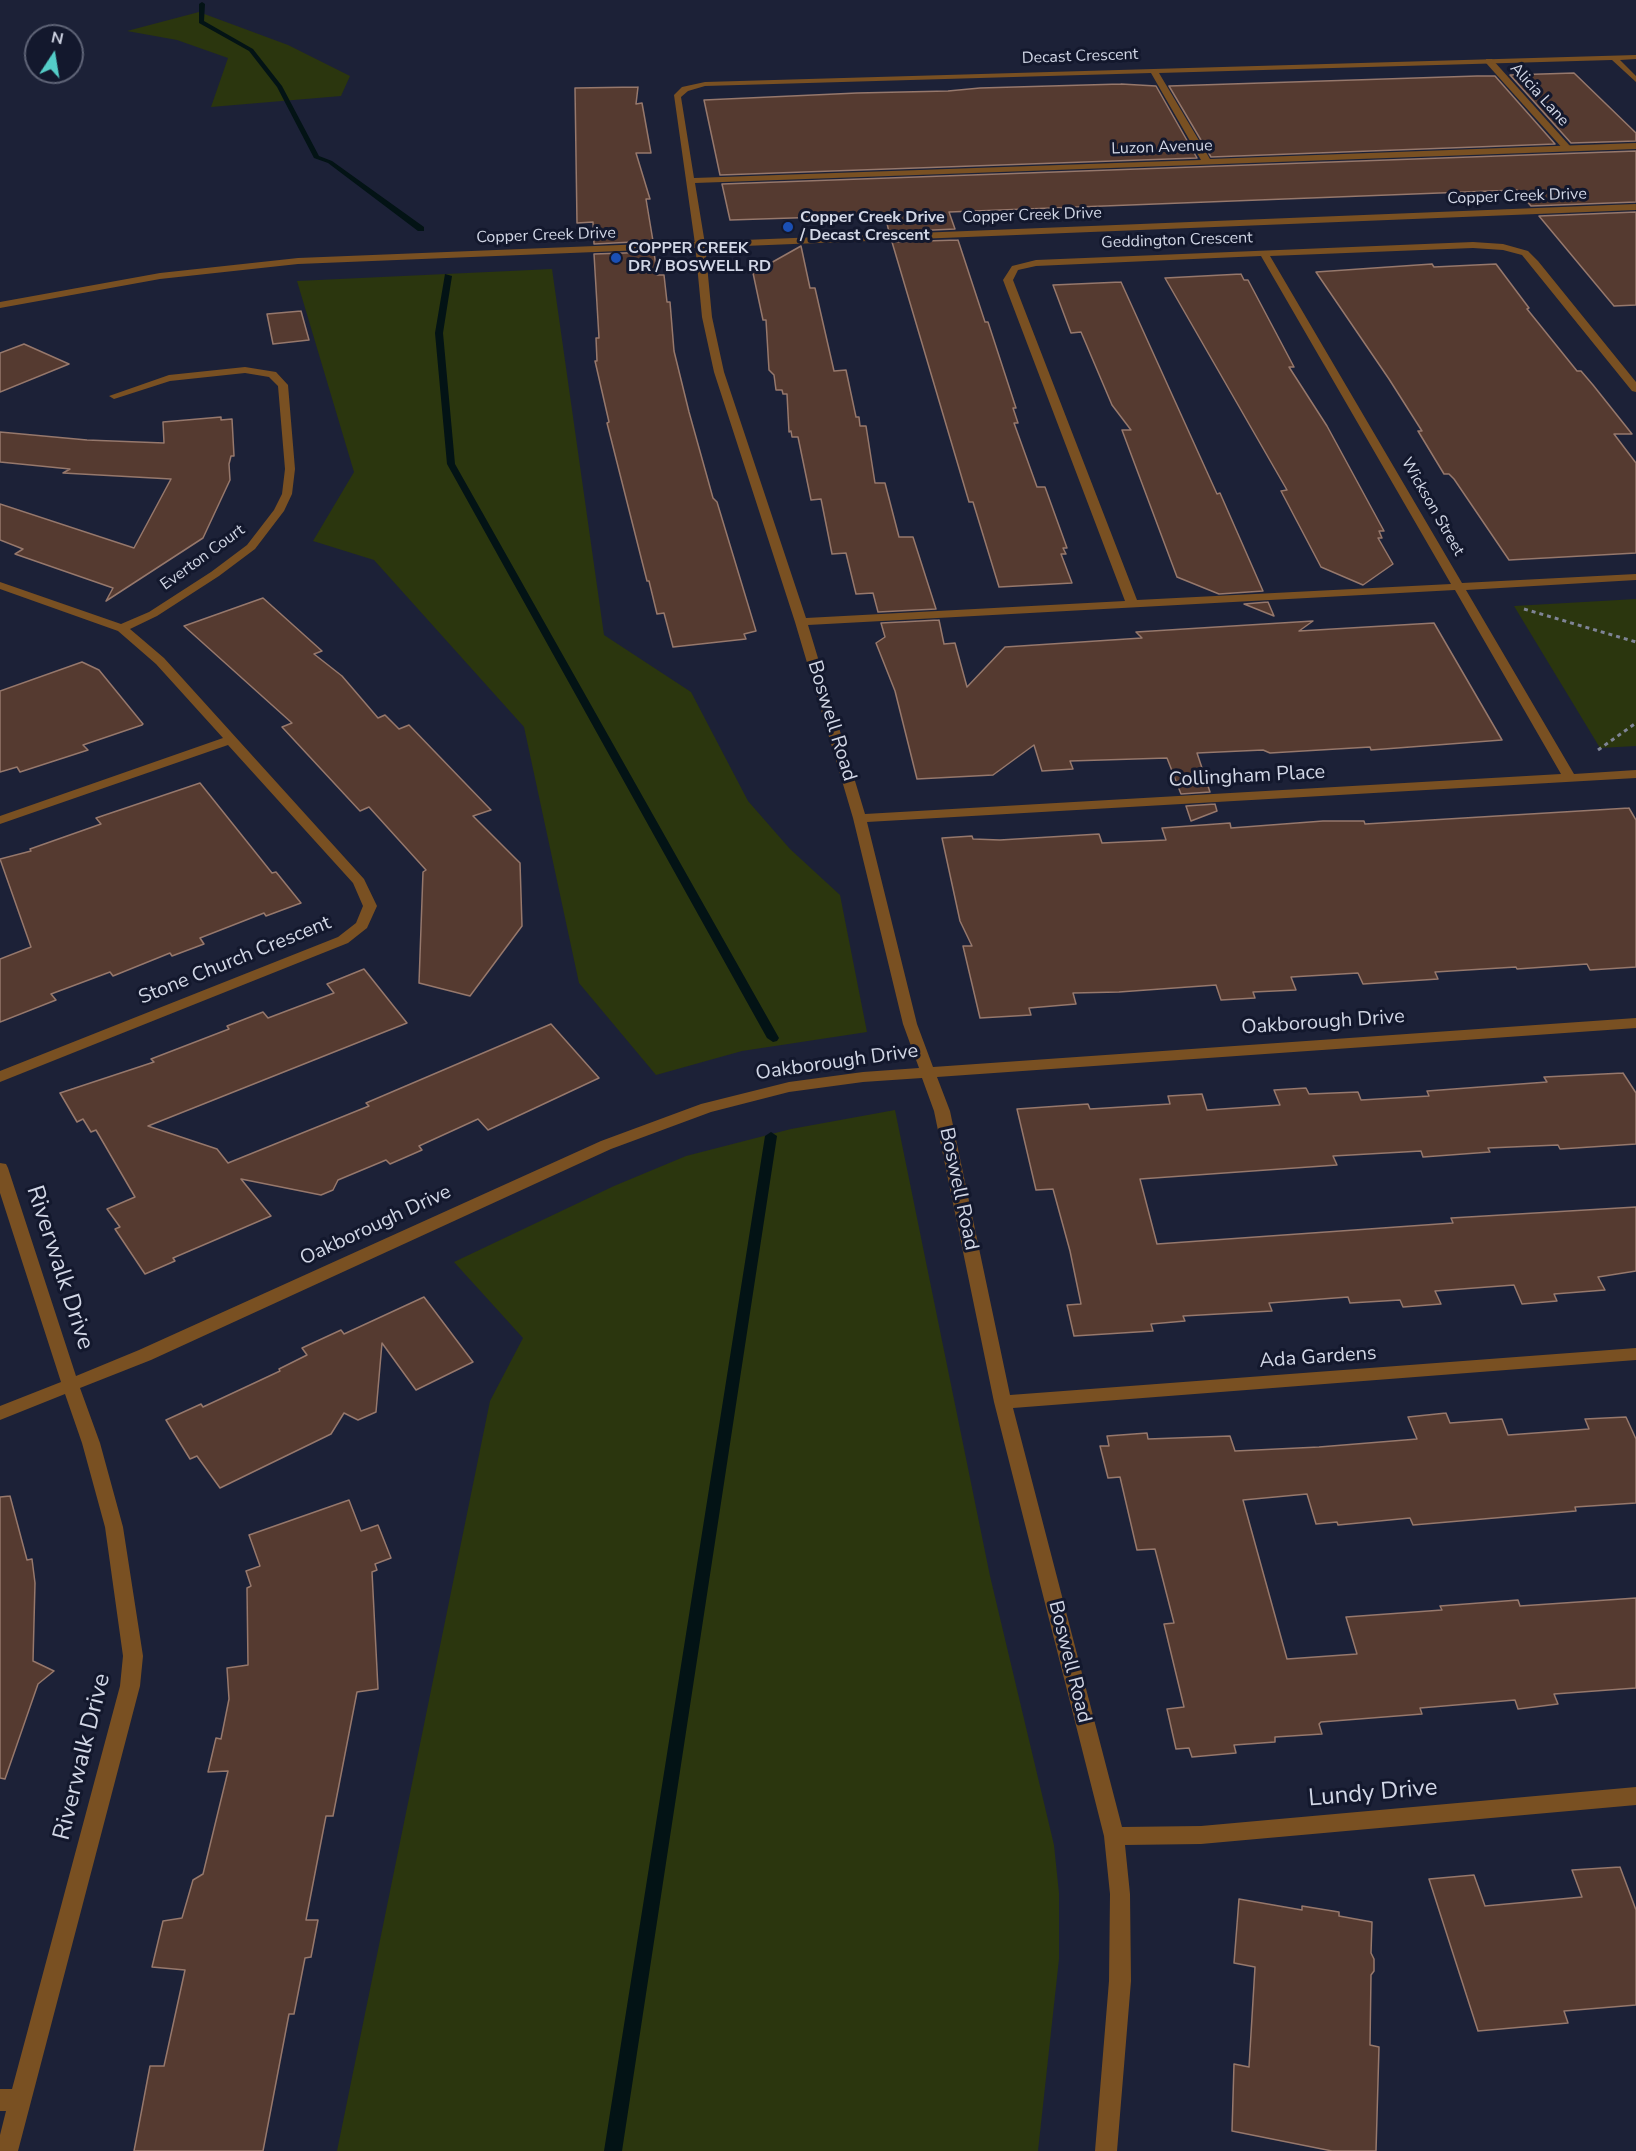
<!DOCTYPE html>
<style>
body{margin:0}
#map{position:relative;width:1636px;height:2151px;overflow:hidden;background:#1c2137;font-family:"Nunito Sans",sans-serif}
canvas{display:block}
.north{position:absolute;left:24px;top:24px;width:60px;height:60px;box-sizing:border-box;background:#13182d;border:2px solid #5f6477;border-radius:50%;rotate:12deg;font-size:16px;font-weight:700;line-height:24px;text-align:center;color:#d2d7e6}
.north::after{content:'';display:block;margin:auto;width:21px;height:27px;background:#54cdc8;clip-path:polygon(50% 0,100% 100%,50% 72%,0 100%)}
</style>
<div id="map">
<canvas width="1636" height="2151"></canvas>
<div class="north">N</div>
</div>
<script>
const g = document.querySelector('canvas').getContext('2d');
g.lineJoin = 'round';
function paint(path, color) {
  g.fillStyle = color;
  g.fill(path, 'evenodd');
}
function poly(rows) {
  const path = new Path2D();
  for (const r of rows) {
    path.moveTo(r[0], r[1]);
    for (let i = 2; i < r.length; i += 2) path.lineTo(r[i], r[i + 1]);
  }
  return path;
}
function trace(path, color, width, dash) {
  g.strokeStyle = color;
  g.lineWidth = width;
  g.lineCap = dash ? 'butt' : 'round';
  g.setLineDash(dash || []);
  g.stroke(path);
}
function write(font, color, halo, rows, align = 'center') {
  g.font = font + ' "Nunito Sans",sans-serif';
  g.lineWidth = 6;
  g.setLineDash([]);
  g.textBaseline = 'middle';
  g.strokeStyle = halo;
  g.fillStyle = color;
  for (const [text, x, y, turn = 0] of rows) {
    g.save();
    g.translate(x, y);
    g.rotate((+turn || 0) * Math.PI / 180);
    g.textAlign = isNaN(turn) ? turn : align;
    if (halo) g.strokeText(text, 0, 0);
    g.fillText(text, 0, 0);
    g.restore();
  }
}
paint(poly([
 [199,12,288,45,350,76,341,96,211,107,228,58,177,40,127,31],
 [552,269,604,635,691,692,748,801,790,849,840,895,867,1032,742,1051,656,1075,579,983,524,727,374,560,313,541,354,472,297,281],
 [1636,599,1636,746,1600,748,1514,606],
 [895,1110,990,1576,1054,1845,1059,1893,1059,1959,1038,2151,337,2151,490,1401,523,1338,454,1262,614,1186,686,1156,791,1129]
]), '#2b360e');
paint(poly([
 [202,2,205,4,204,21,253,49,282,86,319,156,332,161,424,227,424,231,418,231,328,163,314,158,277,87,249,51,199,23,199,4,202,2],
 [445,274,452,276,443,333,455,464,779,1038,777,1041,773,1042,767,1038,447,464,435,333,445,274],
 [771,1132,777,1136,622,2151,604,2151,765,1136,771,1132]
]), '#031315');
const building = poly([
 [1574,73,1636,133,1636,141,1571,143,1510,75,1574,73],
 [1477,76,1495,76,1555,144,1211,157,1169,86,1477,76],
 [1121,84,1156,86,1197,158,720,175,704,100,857,93,948,91,980,88,1121,84],
 [638,87,636,104,642,103,651,153,636,153,650,199,646,199,653,241,594,244,593,222,577,223,575,88,638,87],
 [1636,151,1636,202,1531,206,1517,190,949,212,955,229,889,232,885,215,730,220,722,184,1636,151],
 [1636,212,1636,305,1614,306,1539,216,1636,212],
 [958,240,985,322,988,322,1016,408,1013,408,1018,423,1014,423,1037,487,1045,487,1067,548,1063,548,1066,554,1061,554,1072,583,999,587,973,502,969,502,892,242,958,240],
 [801,246,810,288,815,288,834,371,846,370,856,417,859,417,860,426,866,426,875,483,885,483,899,537,913,537,936,609,878,612,873,593,856,594,846,553,832,554,821,499,811,500,798,437,792,437,791,431,789,432,787,394,783,394,782,390,776,390,774,375,769,370,766,320,763,320,753,273,801,246],
 [654,252,657,275,664,275,667,302,670,302,674,351,689,412,713,498,717,502,756,631,744,634,746,639,673,647,664,613,657,614,649,581,647,581,607,423,609,422,595,361,597,361,596,338,599,338,594,254,654,252],
 [1432,264,1434,267,1496,264,1529,308,1527,309,1577,371,1581,371,1593,385,1632,434,1614,434,1636,463,1636,553,1509,560,1454,479,1449,474,1444,474,1418,431,1422,431,1389,379,1316,272,1432,264],
 [1241,274,1244,280,1248,280,1294,367,1289,367,1327,426,1384,531,1379,531,1382,538,1378,538,1393,564,1363,585,1321,567,1281,491,1287,490,1165,278,1241,274],
 [1121,282,1217,494,1220,493,1263,591,1219,594,1177,577,1122,430,1131,430,1112,405,1081,332,1071,333,1053,285,1121,282],
 [301,311,309,340,273,344,267,314,301,311],
 [24,344,69,364,0,392,0,353,24,344],
 [221,417,221,420,232,419,234,456,231,456,229,464,230,480,203,538,106,601,113,588,15,554,23,549,0,540,0,504,134,548,171,479,63,473,70,469,0,462,0,432,87,440,164,443,163,422,221,417],
 [263,598,322,651,314,654,342,676,378,718,385,715,399,729,409,725,491,810,473,816,520,863,522,926,470,996,419,983,423,872,426,870,369,807,360,811,282,727,292,723,184,626,263,598],
 [1268,602,1274,616,1244,604,1268,602],
 [939,620,944,644,955,643,967,687,1005,647,1142,638,1136,632,1313,621,1299,631,1434,623,1502,740,1371,750,1370,747,1270,753,1263,750,1197,753,1210,792,1181,794,1167,758,1070,761,1073,769,1042,771,1034,745,993,775,917,779,895,691,876,643,885,637,881,623,939,620],
 [82,662,99,670,143,724,142,725,83,745,88,750,20,772,17,767,0,772,0,691,82,662],
 [200,783,272,873,276,872,301,903,266,916,264,913,200,938,204,944,172,956,170,953,113,976,110,972,51,994,56,1000,0,1022,0,959,31,947,0,859,31,851,30,849,101,824,96,818,200,783],
 [1215,804,1217,811,1191,821,1186,806,1215,804],
 [1629,808,1636,820,1636,967,1590,970,1587,964,1517,969,1516,967,1435,972,1438,979,1363,984,1358,973,1291,977,1296,990,1253,992,1255,998,1221,1000,1216,985,1119,992,1073,993,1076,1004,1029,1008,1031,1015,980,1018,963,946,972,946,960,921,942,838,972,836,973,839,1000,840,1099,834,1102,843,1166,840,1162,828,1230,823,1231,828,1323,821,1364,821,1365,824,1629,808],
 [364,969,407,1023,148,1126,217,1149,228,1163,369,1106,366,1103,551,1024,599,1078,488,1130,478,1119,419,1146,422,1150,390,1164,386,1160,338,1180,333,1190,321,1195,241,1179,271,1216,173,1258,175,1261,145,1274,115,1229,120,1227,107,1209,135,1197,96,1130,91,1132,83,1119,77,1122,60,1093,154,1062,151,1059,229,1029,227,1026,263,1012,268,1018,334,993,327,984,364,969],
 [1623,1073,1636,1093,1636,1144,1560,1149,1558,1145,1488,1148,1490,1152,1423,1157,1421,1151,1333,1156,1337,1165,1140,1179,1157,1244,1453,1223,1451,1218,1636,1207,1636,1271,1598,1277,1605,1290,1554,1294,1557,1301,1522,1304,1514,1285,1435,1291,1441,1304,1403,1307,1400,1300,1350,1303,1348,1297,1269,1303,1272,1311,1183,1316,1185,1321,1151,1324,1153,1331,1074,1336,1067,1305,1081,1304,1070,1251,1053,1189,1036,1190,1017,1109,1088,1104,1090,1109,1170,1104,1168,1096,1202,1094,1207,1110,1280,1105,1274,1090,1306,1088,1309,1094,1358,1092,1361,1100,1429,1096,1427,1091,1547,1082,1544,1077,1623,1073],
 [424,1297,473,1362,416,1390,382,1343,376,1412,358,1420,344,1413,331,1434,220,1488,197,1456,190,1459,166,1420,201,1404,203,1407,280,1371,279,1369,307,1355,302,1348,341,1330,344,1334,424,1297],
 [1446,1413,1450,1423,1502,1419,1508,1435,1589,1429,1585,1419,1626,1417,1636,1439,1636,1503,1575,1507,1576,1511,1413,1525,1410,1518,1338,1525,1337,1522,1316,1524,1307,1494,1243,1500,1287,1659,1357,1654,1346,1617,1442,1610,1440,1606,1518,1600,1520,1606,1636,1598,1636,1688,1554,1694,1558,1704,1518,1709,1515,1700,1420,1708,1422,1714,1321,1722,1319,1724,1322,1734,1275,1737,1275,1742,1234,1745,1236,1753,1192,1757,1189,1748,1176,1749,1167,1709,1184,1707,1164,1624,1174,1623,1155,1549,1137,1550,1120,1477,1108,1478,1100,1446,1109,1446,1107,1436,1147,1433,1148,1439,1230,1436,1235,1451,1319,1447,1417,1439,1408,1417,1446,1413],
 [10,1496,27,1560,32,1559,35,1583,33,1661,54,1671,38,1684,5,1779,0,1778,0,1497,10,1496],
 [349,1500,361,1531,378,1525,391,1558,375,1564,377,1570,372,1572,378,1689,357,1692,333,1816,326,1816,306,1920,318,1920,311,1957,305,1958,294,2014,289,2014,263,2151,134,2151,150,2066,164,2066,185,1970,152,1967,163,1921,182,1918,193,1880,203,1874,228,1771,208,1772,216,1738,221,1739,229,1699,227,1668,248,1665,247,1588,251,1586,246,1571,260,1566,249,1535,349,1500],
 [1620,1867,1636,1910,1636,2005,1564,2011,1568,2023,1478,2031,1429,1879,1474,1875,1485,1906,1582,1897,1572,1870,1620,1867],
 [1239,1899,1302,1910,1302,1906,1339,1912,1339,1916,1372,1922,1371,1953,1374,1959,1374,1971,1371,1975,1370,2045,1379,2047,1376,2151,1332,2151,1232,2131,1234,2064,1249,2067,1255,1967,1234,1963,1239,1899]
]);
paint(building, '#553a30');
trace(building, '#96786c', 1.5);
trace(poly([
 [1524,609,1636,642],
 [1598,750,1636,723]
]), '#7f8496', 3, [4, 4]);
paint(poly([
 [1486,59,1492,59,1570,146,1570,150,1564,150,1486,63,1486,59]
]), '#795022');
paint(poly([
 [1636,55,1636,59,1620,60,1636,76,1636,82,1612,60,1159,73,1210,159,1636,143,1636,149,695,183,705,244,712,317,724,372,806,618,1125,601,1003,280,1012,266,1036,260,1473,242,1503,244,1528,251,1538,261,1636,382,1636,392,1632,391,1522,255,1503,250,1473,248,1270,256,1462,583,1636,574,1636,580,1466,590,1574,774,1636,770,1636,778,867,822,917,1024,933,1067,1636,1018,1636,1028,937,1077,950,1111,1010,1395,1636,1348,1636,1360,1013,1408,1122,1827,1201,1826,1636,1787,1636,1805,1201,1844,1125,1845,1130,1894,1131,1981,1117,2151,1095,2151,1109,1981,1110,1894,1104,1836,994,1402,934,1111,922,1078,863,1082,789,1092,711,1112,611,1149,151,1360,80,1388,100,1443,123,1527,143,1656,140,1686,18,2151,0,2151,0,2135,6,2111,0,2111,0,2089,12,2089,120,1686,123,1656,105,1527,82,1443,65,1394,0,1420,0,1406,61,1382,0,1193,0,1163,6,1164,8,1168,76,1376,139,1350,601,1141,701,1104,789,1082,863,1072,919,1068,903,1024,853,818,795,622,714,372,702,317,695,244,674,95,682,87,705,82,1636,55],
 [1151,73,1201,160,694,178,681,97,688,91,705,86,1151,73],
 [1261,256,1451,584,1137,600,1013,280,1018,270,1036,266,1261,256],
 [1455,590,1561,774,865,814,808,625,1455,590],
 [245,367,276,372,288,385,295,469,292,494,284,511,255,549,219,576,157,616,130,629,164,658,364,879,377,906,367,928,348,943,0,1082,0,1071,338,937,356,923,363,906,353,883,228,745,0,824,0,816,223,738,156,664,118,631,0,589,0,582,121,624,149,612,211,572,247,545,274,510,282,494,285,469,278,386,269,377,245,373,170,381,114,399,109,396,169,375,245,367]
]), '#795022');
paint(poly([
 [1636,204,1636,210,298,264,160,279,0,308,0,302,160,273,298,258,1636,204]
]), '#795022');
for (const [x, y, r, color] of [
 [788,227,6,"#1a4fb4"],
 [616,258,6,"#1a4fb4"]
]) {
  const dot = new Path2D();
  dot.arc(x, y, r, 0, 2 * Math.PI);
  g.fillStyle = color;
  g.fill(dot);
  trace(dot, '#13182d', 2);
}
write('16px', '#d2d7e6', '#13182d', [
 ["Decast Crescent",1080,57,-2],
 ["Alicia Lane",1539,95,48],
 ["Luzon Avenue",1162,148,-2],
 ["Copper Creek Drive",1517,197,-2],
 ["Copper Creek Drive",1032,216,-2],
 ["Copper Creek Drive",546,236,-2],
 ["Geddington Crescent",1177,241,-2],
 ["Wickson Street",1432,507,60],
 ["Everton Court",203,558,-36]
]);
write('bold 16px', '#d2d7e6', '#13182d', [
 ["Copper Creek Drive",800,218],
 ["/ Decast Crescent",800,236],
 ["COPPER CREEK",628,249],
 ["DR / BOSWELL RD",628,267]
], 'left');
write('20px', '#d2d7e6', '#13182d', [
 ["Boswell Road",831,721,73],
 ["Collingham Place",1247,777,-3],
 ["Stone Church Crescent",235,961,-22],
 ["Oakborough Drive",1323,1023,-4],
 ["Oakborough Drive",837,1063,-8],
 ["Boswell Road",958,1189,78],
 ["Oakborough Drive",376,1226,-25],
 ["Ada Gardens",1318,1358,-4],
 ["Boswell Road",1069,1662,76]
]);
write('24px', '#d2d7e6', '#13182d', [
 ["Riverwalk Drive",59,1268,72],
 ["Riverwalk Drive",83,1757,-76],
 ["Lundy Drive",1373,1794,-5]
]);
</script>
